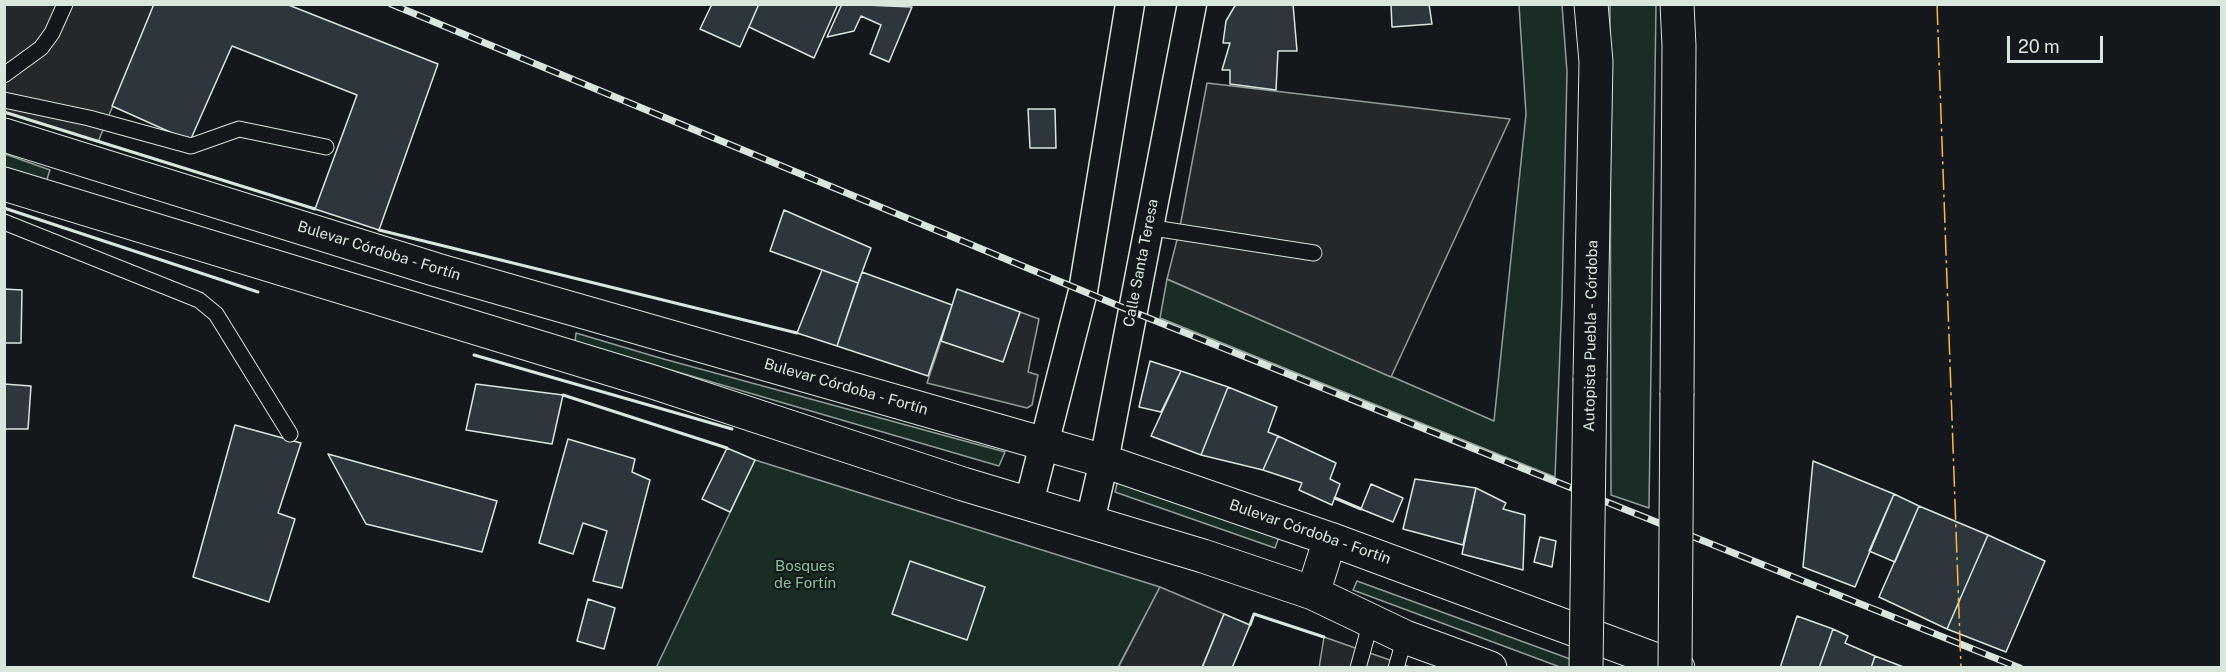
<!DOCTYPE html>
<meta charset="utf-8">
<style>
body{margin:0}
#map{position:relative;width:2226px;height:672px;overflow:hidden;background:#14181c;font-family:"Public Sans",sans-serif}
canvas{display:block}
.frame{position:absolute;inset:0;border:6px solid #d8e6dc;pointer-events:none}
.scale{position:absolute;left:2007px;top:36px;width:96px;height:27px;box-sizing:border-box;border:3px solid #d8e6dc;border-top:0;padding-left:8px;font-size:18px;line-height:21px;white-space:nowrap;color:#d8e6dc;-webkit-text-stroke:4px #14181c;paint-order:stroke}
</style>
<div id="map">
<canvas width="2226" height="672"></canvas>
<div class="frame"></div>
<div class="scale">20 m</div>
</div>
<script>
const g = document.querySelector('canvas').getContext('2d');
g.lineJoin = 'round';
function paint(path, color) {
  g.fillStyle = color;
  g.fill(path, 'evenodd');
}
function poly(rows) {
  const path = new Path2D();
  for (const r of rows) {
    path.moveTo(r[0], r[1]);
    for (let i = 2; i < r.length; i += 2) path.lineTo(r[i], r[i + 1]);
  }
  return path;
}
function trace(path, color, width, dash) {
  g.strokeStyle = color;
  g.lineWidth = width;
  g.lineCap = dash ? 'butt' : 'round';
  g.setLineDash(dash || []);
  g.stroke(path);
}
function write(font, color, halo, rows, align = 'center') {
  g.font = font + ' "Public Sans",sans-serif';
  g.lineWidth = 4.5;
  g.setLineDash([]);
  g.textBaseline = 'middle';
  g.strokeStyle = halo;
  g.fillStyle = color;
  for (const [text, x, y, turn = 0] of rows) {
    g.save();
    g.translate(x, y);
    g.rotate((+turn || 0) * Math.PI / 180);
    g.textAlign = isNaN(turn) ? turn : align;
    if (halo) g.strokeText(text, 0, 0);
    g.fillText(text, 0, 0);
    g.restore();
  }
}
const green = poly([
 [1519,5,1562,5,1567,72,1562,298,1555,477,1160,318,1167,279,1494,421,1526,114,1519,5],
 [1610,5,1656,5,1649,508,1611,495,1610,5],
 [5,154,50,170,46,182,5,167,5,154],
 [576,333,660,358,1005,452,999,466,575,342,576,333],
 [755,460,1160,587,1118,667,656,668,755,460],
 [1118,480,1279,537,1275,548,1115,492,1118,480],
 [1357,581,1592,667,1560,667,1353,590,1357,581]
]);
paint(green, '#1a2d24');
trace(green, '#939e99', 1.5);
const parking = poly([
 [5,5,154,5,98,142,5,112,5,5],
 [1207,83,1510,119,1391,377,1167,279,1179,232,1207,83],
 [1020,312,1039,319,1028,372,1038,375,1032,405,1027,408,927,383,941,341,1003,361,1020,312],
 [1160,587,1224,614,1202,667,1118,668,1160,587],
 [1324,637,1361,650,1410,667,1319,668,1324,637]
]);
paint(parking, '#24282b');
trace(parking, '#939e99', 1.5);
const building = poly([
 [154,4,286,4,438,64,379,230,315,209,357,95,232,46,190,141,112,106,154,4],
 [712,4,759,4,740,47,700,29,712,4],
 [759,4,838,4,814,58,749,27,759,4],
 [842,4,912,7,889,62,870,54,881,25,861,16,854,31,827,37,842,4],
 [1236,4,1293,4,1297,51,1278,51,1276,90,1230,84,1230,70,1222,70,1230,43,1223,43,1226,21,1236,4],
 [1391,4,1429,4,1432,24,1392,27,1391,4],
 [1028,109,1055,109,1056,148,1030,148,1028,109],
 [784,210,871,248,858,283,770,251,784,210],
 [822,270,858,283,837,346,797,333,822,270],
 [862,272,952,305,928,376,837,346,862,272],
 [4,289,22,290,21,343,4,343,4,289],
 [957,289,1020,312,1003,362,941,341,957,289],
 [1150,361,1181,371,1161,412,1139,407,1150,361],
 [1181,371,1228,387,1201,455,1151,436,1181,371],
 [4,384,31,386,28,429,4,429,4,384],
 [476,384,563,395,552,444,466,430,476,384],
 [1228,387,1277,407,1268,432,1278,436,1263,470,1201,455,1228,387],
 [235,425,301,443,278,513,295,519,269,602,193,577,235,425],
 [1278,436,1336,463,1330,479,1340,484,1332,505,1299,490,1302,483,1263,470,1278,436],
 [568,439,635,459,632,472,650,480,622,588,593,581,607,531,583,523,573,554,539,543,568,439],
 [727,448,755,460,730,512,702,499,727,448],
 [328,454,497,501,482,552,366,524,328,454],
 [1813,461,1894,494,1855,587,1803,567,1813,461],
 [1415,479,1476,488,1463,545,1403,529,1415,479],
 [1371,484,1403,498,1393,522,1361,509,1371,484],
 [1476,488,1506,503,1503,509,1525,515,1523,570,1462,554,1476,488],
 [1894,494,1919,506,1895,562,1869,551,1894,494],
 [1919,506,1988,535,1947,629,1879,597,1919,506],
 [1988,535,2045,561,2006,652,1947,629,1988,535],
 [1540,537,1556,541,1552,567,1534,562,1540,537],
 [910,561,985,587,967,640,892,614,910,561],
 [588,599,615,608,604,649,577,641,588,599],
 [1224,614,1250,625,1232,668,1202,668,1224,614],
 [1797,616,1833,629,1819,668,1780,668,1797,616],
 [1833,629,1848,636,1845,643,1875,656,1871,668,1819,668,1833,629],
 [1875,656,1906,668,1871,668,1875,656]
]);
paint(building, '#2c363c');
trace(building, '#d8e6dc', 1.5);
const service = poly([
 [4,75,41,48,52,33,65,4],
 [4,100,89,118,191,146,239,129,326,147],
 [4,222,199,300,216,314,290,434],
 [1147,227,1314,253],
 [1358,668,1371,621],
 [1396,668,1405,637]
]);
const minor = poly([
 [1029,503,1083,291,1130,4],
 [1090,521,1104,461,1192,4]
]);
const primary = poly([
 [4,135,437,270,1104,461,1330,539,1678,668],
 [4,184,653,382,963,484,1203,556,1313,593,1405,637,1490,668],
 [1313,593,1330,539]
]);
const motorway = poly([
 [1590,378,1596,62,1591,4],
 [1677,393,1679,46,1677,4]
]);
trace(service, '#d8e6dc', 17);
trace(minor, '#d8e6dc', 31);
trace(primary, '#d8e6dc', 35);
trace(motorway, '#d8e6dc', 35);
trace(service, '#14181c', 15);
trace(minor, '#14181c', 28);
trace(primary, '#14181c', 33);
trace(motorway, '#14181c', 33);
const rail = poly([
 [391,4,1131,311,2020,668]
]);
trace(rail, '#d8e6dc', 7);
trace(rail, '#14181c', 4.5, [14]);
const motorwayBridge = poly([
 [1586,668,1590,378],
 [1675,668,1677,393]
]);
trace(motorwayBridge, '#d8e6dc', 35, []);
trace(motorwayBridge, '#14181c', 33);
trace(poly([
 [4,112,315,209],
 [4,208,258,292],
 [379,230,797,333],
 [474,355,732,429],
 [563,395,727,448],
 [1335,498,1361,509],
 [1250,625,1254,614,1324,637]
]), '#d8e6dc', 3);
trace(poly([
 [1937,4,1961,668]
]), '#ffb74d', 1.5, [21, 4.5, 3, 4.5]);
write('15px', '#d8e6dc', '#14181c', [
 ["Bulevar Córdoba - Fortín",379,251,17],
 ["Calle Santa Teresa",1141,263,-79],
 ["Autopista Puebla - Córdoba",1591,336,-89],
 ["Bulevar Córdoba - Fortín",846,387,16],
 ["Bulevar Córdoba - Fortín",1310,532,19]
]);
write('15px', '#8ac095', '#14181c', [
 ["Bosques",805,566],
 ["de Fortín",805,583]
]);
</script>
